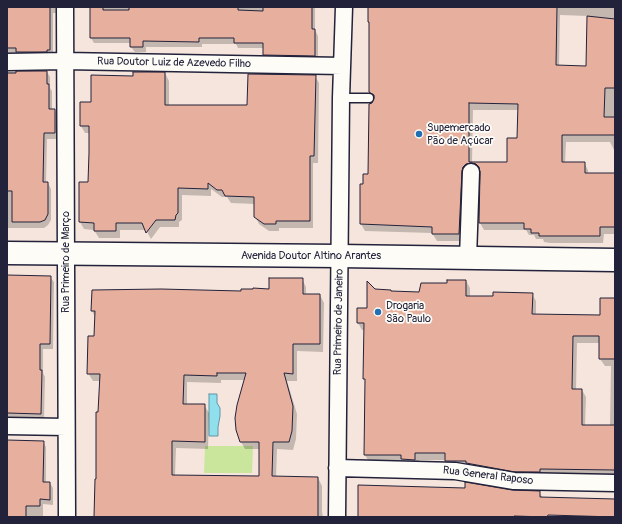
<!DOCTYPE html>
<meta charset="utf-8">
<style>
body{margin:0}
#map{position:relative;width:622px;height:524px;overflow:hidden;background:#f6e5dc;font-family:Pangolin,sans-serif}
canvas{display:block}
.frame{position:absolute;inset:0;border:8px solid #22223b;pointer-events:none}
</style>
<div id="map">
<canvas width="622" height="524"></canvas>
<div class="frame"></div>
</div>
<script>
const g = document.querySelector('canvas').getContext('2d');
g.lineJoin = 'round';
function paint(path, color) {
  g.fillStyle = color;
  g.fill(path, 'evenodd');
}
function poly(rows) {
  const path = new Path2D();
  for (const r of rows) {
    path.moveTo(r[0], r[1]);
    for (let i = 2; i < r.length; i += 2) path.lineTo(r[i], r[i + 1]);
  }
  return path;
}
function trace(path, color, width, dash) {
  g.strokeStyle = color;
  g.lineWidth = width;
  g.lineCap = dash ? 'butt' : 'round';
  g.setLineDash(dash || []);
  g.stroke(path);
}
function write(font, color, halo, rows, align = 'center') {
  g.font = font + ' Pangolin,sans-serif';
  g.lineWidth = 3.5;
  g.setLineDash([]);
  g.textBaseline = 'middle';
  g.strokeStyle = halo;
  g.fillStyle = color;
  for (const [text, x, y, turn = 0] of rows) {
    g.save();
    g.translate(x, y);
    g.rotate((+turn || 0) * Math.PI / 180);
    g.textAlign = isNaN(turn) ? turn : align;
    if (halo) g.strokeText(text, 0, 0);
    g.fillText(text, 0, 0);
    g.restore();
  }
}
paint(poly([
 [205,446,253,446,252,473,204,473]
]), '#cae69d');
const water = poly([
 [209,394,217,394,217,403,220,408,220,416,218,427,218,436,209,436,209,394]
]);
paint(water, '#90dfed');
trace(water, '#6493a6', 1);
paint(poly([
 [7,7,61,7,58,13,53,13,53,55,7,59],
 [90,7,315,7,315,30,318,36,318,61,267,61,264,55,264,48,238,48,236,44,202,44,202,47,146,47,146,52,135,52,131,47,131,43,94,43,91,38],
 [369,7,615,7,615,150,614,150,610,142,566,142,565,163,584,163,588,170,588,174,615,174,615,234,604,234,603,243,550,243,544,242,543,239,536,239,534,235,529,235,526,230,484,230,480,223,481,171,475,169,463,241,437,241,432,233,365,231,361,224,364,185,369,175,374,100,370,92,370,25,369,22],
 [560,15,588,16,587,67,559,66],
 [473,110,519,110,518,139,508,163,472,163],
 [7,72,47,72,50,77,50,88,52,91,52,110,55,110,58,116,58,139,47,139,46,183,48,183,51,189,51,220,48,225,44,228,7,228],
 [165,73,169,81,169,106,248,106,315,76,319,83,318,163,313,163,313,228,279,228,279,231,269,231,259,224,255,216,255,204,231,203,227,197,222,197,211,189,211,196,182,195,182,220,179,222,179,227,160,227,151,239,146,230,120,230,120,238,99,238,94,230,84,229,80,222,89,183,90,133,85,133,81,126,92,103,134,77],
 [7,276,50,277,54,282,53,349,43,349,43,373,45,377,44,420,7,419],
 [302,279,306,287,306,295,320,295,324,303,323,352,297,351,297,381,287,381,297,414,296,439,293,450,277,449,276,478,318,478,322,486,322,512,323,517,144,517,97,480,100,381,93,381,88,373,95,337,95,317,92,311,93,291,242,292,270,290],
 [221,380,245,380,241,442,245,449,260,449,260,477,175,476,176,448,208,449,209,413,204,405,187,405,187,382,221,383],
 [466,281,470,288,470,297,494,297,532,294,536,301,536,315,601,316,615,299,615,477,544,476,450,468,446,460,419,460,419,467,369,462,365,455,365,330,362,330,358,323,368,309,375,290,391,291,392,292,420,293,448,284],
 [577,343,600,343,600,359,605,366,611,366,610,426,585,426,586,397,582,390,576,390],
 [7,441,43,442,46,447,46,483,50,483,53,488,53,505,43,504,43,517,7,517],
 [512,491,539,492,543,498,615,499,615,517,359,517]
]), '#0003');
const building = poly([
 [7,7,50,7,50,50,47,50,47,52,16,52,16,48,7,48,7,7],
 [90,7,103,7,103,10,129,10,129,7,238,7,238,10,263,11,263,7,312,7,312,29,315,29,315,56,263,55,263,43,234,43,234,38,199,38,199,42,143,41,143,47,130,47,130,38,90,38,90,7],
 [368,7,557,7,556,65,586,66,587,16,615,19,615,88,605,88,604,117,615,117,615,135,562,135,562,162,585,162,585,173,615,173,615,227,600,227,600,236,539,236,539,233,531,233,531,229,524,229,524,223,479,223,480,172,479,167,476,164,471,163,466,164,463,167,462,171,459,234,432,234,432,227,360,224,360,184,363,184,363,174,368,174,369,104,372,103,374,98,374,95,369,92,369,22,368,22,368,7],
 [469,103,518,104,517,138,507,138,507,162,469,162,469,103],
 [16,71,47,71,47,84,49,84,49,109,55,109,55,133,44,133,43,182,48,182,48,214,45,220,40,222,12,222,12,191,7,191,7,73,16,73,16,71],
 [133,72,165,72,165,105,247,105,248,74,316,75,314,156,310,156,310,221,276,221,276,224,264,224,254,217,254,197,225,196,222,190,217,190,208,183,208,189,178,188,178,213,176,215,175,220,156,220,146,233,142,223,116,223,116,231,94,231,94,223,79,222,79,182,88,182,89,153,89,126,80,126,80,102,91,102,91,75,133,76,133,72],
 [7,275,51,276,50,344,40,344,40,370,42,370,41,414,7,413,7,275],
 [269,278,303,278,303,294,320,294,320,344,293,344,293,374,284,373,293,406,292,431,289,442,273,442,272,476,318,477,318,517,94,517,95,479,96,479,96,412,98,412,100,374,87,374,88,336,94,336,95,311,91,311,92,290,161,289,241,291,241,289,253,289,253,288,269,289,269,278],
 [217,373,246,373,237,405,235,418,236,430,240,442,259,442,259,476,172,475,172,441,205,442,205,404,183,404,184,375,217,376,217,373],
 [447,280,466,280,466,296,493,296,493,292,533,293,532,314,600,315,600,298,615,298,615,359,599,359,599,336,573,336,572,389,582,389,582,425,615,425,615,470,540,469,540,472,515,472,466,463,466,461,445,461,445,453,415,453,415,460,401,459,401,455,364,455,365,379,363,379,364,323,357,323,357,308,367,308,367,281,375,289,391,290,391,291,419,292,421,283,447,283,447,280],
 [7,440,44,441,43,482,50,482,50,500,40,499,40,506,26,506,26,517,7,517,7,440],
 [465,482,512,490,540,491,540,497,615,499,615,517,548,515,547,517,514,516,514,517,358,517,358,485,465,488,465,482]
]);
paint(building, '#e7af9d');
trace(building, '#22223b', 1);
const lane = poly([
 [341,98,369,98]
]);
const street = poly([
 [65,7,67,517],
 [7,62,65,61,342,66],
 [468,258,471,172],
 [7,426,66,427],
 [337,468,455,471,514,481,615,483],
 [337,517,341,98,344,7]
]);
const secondary = poly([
 [7,253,339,256,615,260]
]);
trace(lane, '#22223b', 11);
trace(street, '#22223b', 19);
trace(secondary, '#22223b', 25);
trace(lane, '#fdfcf7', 8);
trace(street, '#fdfcf7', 16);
trace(secondary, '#fdfcf7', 22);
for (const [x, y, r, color] of [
 [419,134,4,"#1f6fb2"],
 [378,312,4,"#1f6fb2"]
]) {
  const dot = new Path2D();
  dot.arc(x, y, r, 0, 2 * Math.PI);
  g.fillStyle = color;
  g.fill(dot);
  trace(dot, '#fdfcf7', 1.5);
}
write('11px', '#22223b', '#fdfcf7', [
 ["Rua Doutor Luiz de Azevedo Filho",174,63,1],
 ["Avenida Doutor Altino Arantes",311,256],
 ["Rua Primeiro de Março",66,262,-90],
 ["Rua Primeiro de Janeiro",339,322,-89],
 ["Rua General Raposo",488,476,7]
]);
write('11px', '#22223b', '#fdfcf7', [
 ["Supemercado",427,128],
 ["Pão de Açúcar",427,141],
 ["Drogaria",386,306],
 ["São Paulo",386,319]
], 'left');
</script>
